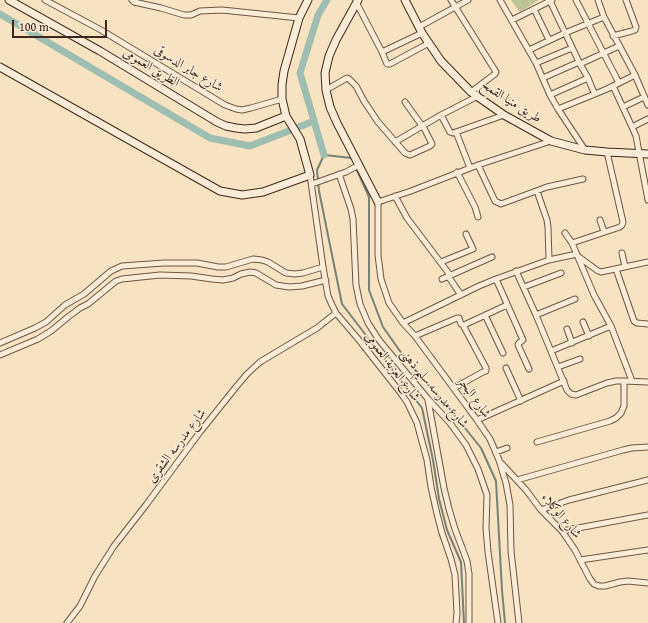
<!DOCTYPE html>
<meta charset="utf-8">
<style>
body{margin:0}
#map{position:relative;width:648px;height:623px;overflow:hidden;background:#f7e2c1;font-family:"Gentium Book Plus",serif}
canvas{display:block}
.scale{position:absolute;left:12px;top:20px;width:95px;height:18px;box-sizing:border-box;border:2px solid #3f271a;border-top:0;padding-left:5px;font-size:12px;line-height:14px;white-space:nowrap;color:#3f271a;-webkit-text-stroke:3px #faecd7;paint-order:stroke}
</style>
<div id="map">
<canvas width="648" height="623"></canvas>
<div class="scale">100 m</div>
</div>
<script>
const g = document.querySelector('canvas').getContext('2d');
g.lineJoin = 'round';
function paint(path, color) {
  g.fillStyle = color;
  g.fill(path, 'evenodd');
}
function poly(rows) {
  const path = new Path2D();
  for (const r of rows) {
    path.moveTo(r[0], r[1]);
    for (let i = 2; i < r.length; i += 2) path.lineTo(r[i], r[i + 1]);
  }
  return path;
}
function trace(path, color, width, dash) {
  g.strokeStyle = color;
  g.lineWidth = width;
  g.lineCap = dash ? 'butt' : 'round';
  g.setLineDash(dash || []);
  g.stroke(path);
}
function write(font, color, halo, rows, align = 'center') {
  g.font = font + ' "Gentium Book Plus",Amiri,serif';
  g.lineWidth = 3;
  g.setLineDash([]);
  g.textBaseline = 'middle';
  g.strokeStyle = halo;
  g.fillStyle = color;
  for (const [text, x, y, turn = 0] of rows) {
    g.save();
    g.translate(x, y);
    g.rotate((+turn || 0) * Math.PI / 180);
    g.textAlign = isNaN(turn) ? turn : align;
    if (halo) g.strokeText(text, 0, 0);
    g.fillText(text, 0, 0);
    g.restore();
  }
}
paint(poly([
 [511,0,539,0,520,12]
]), '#bdc393');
trace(poly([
 [352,158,324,155,317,170,319,191,342,304,422,408,433,460,439,499,447,530,461,562,464,623],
 [356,168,369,197,369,290,383,327,407,361,449,408,481,448,496,481,502,590,505,623]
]), '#778275', 2);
trace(poly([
 [0,14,210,138,250,146,314,121],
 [324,155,300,73,318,15,327,0]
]), '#9dbeb1', 7);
const street = poly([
 [45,0,101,30,225,105,236,109,242,110,251,108,282,99],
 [132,0,134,2,161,8,184,15,191,15,200,11,222,10,299,18],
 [451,0,496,72,495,74,471,92],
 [500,0,536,63,550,95,558,109,585,150],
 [576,0,619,83],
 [598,0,604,17,635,75,648,105],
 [550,1,580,64,588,78,592,88,595,94,607,89,635,75],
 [356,2,382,52],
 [534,9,549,40],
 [512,20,552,0],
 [419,27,468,0],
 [422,33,382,52,387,64,390,64,429,43],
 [613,36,632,31,635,30,636,27,626,0],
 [529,50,565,33,604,17],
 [536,63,572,48],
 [580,64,619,46],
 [543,78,579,62],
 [613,86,632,127,636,136,648,200],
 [326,90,347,78,349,79,356,86,364,101,378,122,405,153,410,155,430,146,432,144,425,130,405,102],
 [550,95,588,78],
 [623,107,644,97],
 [558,109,595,94],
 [441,115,450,132,453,133,504,115],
 [632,127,648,119],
 [456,132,470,168],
 [395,142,441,115,478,96],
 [478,165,495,201,501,204,547,187,583,179],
 [457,172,475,207,478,217],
 [339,174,351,209,353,219,356,285,360,304,368,323,379,340,428,399,450,423,466,445,478,469,487,495,486,528,488,552,498,623],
 [310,175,323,267,328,296,332,305,336,313,359,340,400,392,407,402,417,423,427,460,431,487,437,514,442,533,451,559,455,575,457,613,456,623],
 [312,184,346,172,359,165],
 [537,191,547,220,548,227,549,260],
 [395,196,407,218,450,275],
 [600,220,604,232],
 [565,233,572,243,594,295,611,326,632,381],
 [572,243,620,227,622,225,623,222,607,152],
 [622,253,625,267],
 [579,257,598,271,601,272,648,262],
 [441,262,473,249,466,234],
 [616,269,634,321,637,323,648,324],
 [516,271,536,315,567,390,571,394,576,395,607,383,616,381,624,381,648,382],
 [448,276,461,295],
 [442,279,492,257],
 [496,279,523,340,519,343,518,345,529,369],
 [524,287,561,273],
 [485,315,503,353],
 [536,315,575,299],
 [583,322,589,336],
 [403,323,479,286,496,279,549,260,577,254],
 [567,329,572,343],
 [415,336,457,318,459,318,461,324,464,325,507,305],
 [0,343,35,328,46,322,65,305,84,294,111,271,122,266,164,263,197,263,218,267,226,267,253,259,262,260,268,262,286,273,295,274,303,273,323,267],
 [551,351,611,326],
 [0,355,38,339,51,331,68,317,80,308,88,304,116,281,122,279,160,275,191,276,212,279,223,280,233,278,241,274,250,272,256,273,276,285,289,287,302,286,326,280],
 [558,367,580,359],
 [506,368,521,401],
 [454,388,483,372,486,371,486,368,463,325],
 [428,400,444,488,449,509,455,529,467,561,469,574,469,623],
 [477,420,564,381],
 [537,442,610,421,616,418,621,413,624,406,624,381],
 [496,452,507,448],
 [501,463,526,490,541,510,562,531,575,550,590,579,594,584,599,586,605,586,620,582,628,581,648,583],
 [517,480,623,450,632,448,648,447],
 [541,510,569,500,648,480],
 [562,531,648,515],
 [580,560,648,550],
 [67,623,80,606,95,576,114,546,146,505,200,432,236,387,247,374,260,362,275,353,317,328,336,313],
 [519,623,511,551,510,505,506,483,499,460,490,439,477,420,415,336,403,323,389,303,381,279,378,255,378,202,411,191,478,165,551,141]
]);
const secondary = poly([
 [9,0,100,51,217,122,226,126,236,128,245,129,256,128,286,116],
 [358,0,336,40,329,56,325,73,326,90,330,107,337,123,378,202],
 [405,0,422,33,441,61,471,92,504,115,551,141,585,150,607,152,648,154],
 [0,67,220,191,242,195,263,192,310,175,300,139,286,116,282,99,282,85,284,71,299,18,308,0]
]);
trace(street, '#6d5644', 7);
trace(secondary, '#3f271a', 9);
trace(street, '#faecd7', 5);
trace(secondary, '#faecd7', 7);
write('13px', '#3f271a', '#faecd7', [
 ["الطريق العمومى",151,68,31],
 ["شارع جابر الدسوقى",188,69,31],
 ["طريق منيا القمح",511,102,32],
 ["شارع العزبة العمومى",392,367,53],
 ["شارع مدرسه سليم ذهنى",434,389,50],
 ["شارع البحر",474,398,54],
 ["شارع مدرسه الشقرى",177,446,-53],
 ["شارع الوكلاء",561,516,50]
]);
</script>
